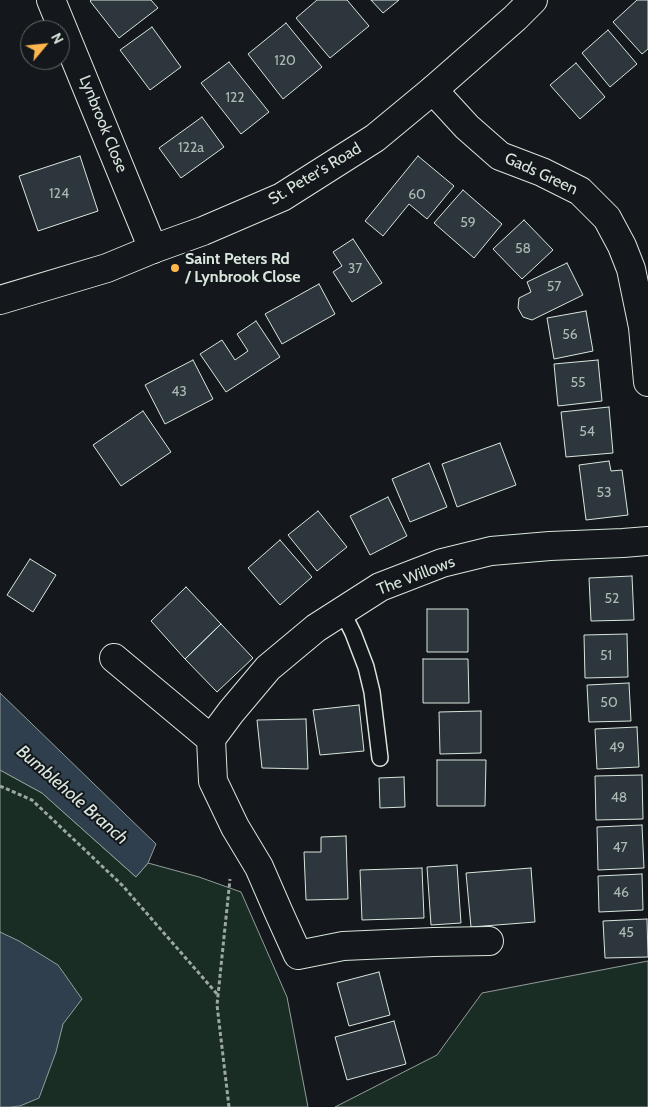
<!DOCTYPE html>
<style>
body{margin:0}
#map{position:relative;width:648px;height:1107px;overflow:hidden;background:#14181c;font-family:Cabin,sans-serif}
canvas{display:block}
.north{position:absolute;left:20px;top:20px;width:50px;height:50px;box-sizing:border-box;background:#14181c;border:1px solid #626a69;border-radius:50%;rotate:62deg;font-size:14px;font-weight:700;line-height:20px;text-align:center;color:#d8e6dc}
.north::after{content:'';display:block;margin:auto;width:18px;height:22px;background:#ffb74d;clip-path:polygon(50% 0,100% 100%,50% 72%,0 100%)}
</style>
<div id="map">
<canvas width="648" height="1107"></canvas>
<div class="north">N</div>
</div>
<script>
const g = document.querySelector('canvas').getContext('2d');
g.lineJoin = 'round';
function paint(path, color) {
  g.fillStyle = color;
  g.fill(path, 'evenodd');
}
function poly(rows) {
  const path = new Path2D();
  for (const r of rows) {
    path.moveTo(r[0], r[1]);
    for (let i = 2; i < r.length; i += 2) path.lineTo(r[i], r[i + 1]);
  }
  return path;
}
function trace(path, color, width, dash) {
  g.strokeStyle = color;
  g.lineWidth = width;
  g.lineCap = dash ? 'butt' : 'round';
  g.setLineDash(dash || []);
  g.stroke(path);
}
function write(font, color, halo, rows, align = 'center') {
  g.font = font + ' Cabin,sans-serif';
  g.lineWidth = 4;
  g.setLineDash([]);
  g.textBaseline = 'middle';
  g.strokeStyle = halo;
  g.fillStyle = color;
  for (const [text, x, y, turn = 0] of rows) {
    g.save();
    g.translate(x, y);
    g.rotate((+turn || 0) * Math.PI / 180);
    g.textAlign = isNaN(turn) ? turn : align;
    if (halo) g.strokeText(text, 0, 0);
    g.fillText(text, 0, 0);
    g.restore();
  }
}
const green = poly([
 [0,770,42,793,136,877,148,863,199,877,241,892,287,997,308,1107,0,1107,0,770],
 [648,961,648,1107,335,1107,437,1055,482,993,648,961]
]);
paint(green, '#1a2d24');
trace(green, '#939e99', 1);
const water = poly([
 [0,693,156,844,148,863,136,877,42,793,0,770,0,693],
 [0,932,19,941,58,965,82,999,63,1024,56,1052,39,1098,20,1106,10,1107,0,1107,0,932]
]);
paint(water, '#2f3f4d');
trace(water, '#939e99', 1);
const building = poly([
 [91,0,151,0,158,8,119,38,90,1,91,0],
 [317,0,347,0,369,26,330,58,296,18,317,0],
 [371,0,399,0,383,13,371,0],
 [637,0,648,0,648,49,642,54,613,22,637,0],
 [286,23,322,67,283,99,248,54,286,23],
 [152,27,181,67,150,90,120,50,152,27],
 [608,30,637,64,610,87,582,53,608,30],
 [229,62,269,112,241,134,201,83,229,62],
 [576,63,605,97,580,119,550,85,576,63],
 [202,117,224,147,181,178,159,148,202,117],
 [80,156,98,211,38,231,19,176,80,156],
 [418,156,454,186,427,219,409,204,383,236,365,221,418,156],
 [463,190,502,224,474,258,434,223,463,190],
 [524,220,553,250,522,279,493,249,524,220],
 [353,239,382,283,352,302,333,272,342,266,333,252,353,239],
 [567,263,583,295,532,320,523,317,518,308,519,298,531,292,527,282,567,263],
 [319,284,335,314,282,344,265,314,319,284],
 [586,311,593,351,554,359,547,318,586,311],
 [256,321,280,357,226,392,200,354,222,340,235,360,248,351,237,334,256,321],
 [193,360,213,399,165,424,145,385,193,360],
 [598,360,602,401,558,406,554,364,598,360],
 [609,407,613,453,566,457,561,412,609,407],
 [143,411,171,452,121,486,93,445,143,411],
 [500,443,516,485,457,507,442,464,500,443],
 [609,461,611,471,622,470,628,515,586,520,579,465,609,461],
 [429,463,447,507,410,522,392,479,429,463],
 [388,497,407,536,370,555,350,516,388,497],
 [318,511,347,547,317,571,288,535,318,511],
 [280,540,312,577,280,605,248,568,280,540],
 [30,559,56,575,33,612,7,595,30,559],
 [632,576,634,620,591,621,589,578,632,576],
 [186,587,221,624,185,659,151,621,186,587],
 [427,609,468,609,468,652,427,652,427,609],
 [221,624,253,658,217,692,185,659,221,624],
 [627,634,628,677,585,678,584,635,627,634],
 [423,659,468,659,469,703,423,703,423,659],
 [629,683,631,721,589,722,587,685,629,683],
 [359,705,364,751,320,755,313,710,359,705],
 [481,711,481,753,440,754,439,712,481,711],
 [306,719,308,769,262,768,257,720,306,719],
 [637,727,639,767,597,769,595,729,637,727],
 [437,760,486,760,485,806,437,806,437,760],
 [642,775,643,819,596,820,595,776,642,775],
 [404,777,405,807,380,808,379,778,404,777],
 [642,825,644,868,598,870,597,827,642,825],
 [346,836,348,899,306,900,304,852,321,852,321,837,346,836],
 [457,865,461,923,431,925,427,867,457,865],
 [422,868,424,918,362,920,360,870,422,868],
 [531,868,535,922,471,927,466,873,531,868],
 [642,874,643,910,599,912,598,876,642,874],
 [647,919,648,957,605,958,603,921,647,919],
 [379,972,390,1015,349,1026,337,983,379,972],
 [394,1021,406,1064,347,1080,335,1037,394,1021]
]);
paint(building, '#2c363c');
trace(building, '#d8e6dc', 1);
const service = poly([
 [342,611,353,633,366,667,372,692,380,758]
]);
const minor = poly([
 [51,0,153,249],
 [433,90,467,127,500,156,542,172,580,191,607,218,622,246,631,269,643,327,648,382],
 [114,658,211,739],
 [489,941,434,942,343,946,298,955,279,913,259,867,235,827,213,781,211,739,231,712,268,668,316,628,380,587,442,563,491,551,550,546,623,543,648,541]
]);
const tertiary = poly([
 [0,300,107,268,153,249,203,231,282,197,375,138,433,90,515,18,533,0]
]);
trace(service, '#d8e6dc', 18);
trace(minor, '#d8e6dc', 30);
trace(tertiary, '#d8e6dc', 30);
trace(poly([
 [0,786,32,800,122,885,218,995],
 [229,1107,217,1005,230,879]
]), '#9da8a2', 3, [4, 2.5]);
trace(service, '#14181c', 15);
trace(minor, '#14181c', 28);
trace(tertiary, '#14181c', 28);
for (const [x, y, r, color] of [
 [175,268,5,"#ffb74d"]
]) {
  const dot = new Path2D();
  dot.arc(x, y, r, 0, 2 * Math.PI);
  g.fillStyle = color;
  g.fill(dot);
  trace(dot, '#14181c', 2);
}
write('14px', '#adbab4', null, [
 ["120",285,61],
 ["122",235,98],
 ["122a",191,148],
 ["124",59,194],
 ["60",417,195],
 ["59",468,223],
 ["58",523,249],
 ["37",355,269],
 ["57",554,287],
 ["56",570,335],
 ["55",578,383],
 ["43",179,392],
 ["54",587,432],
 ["53",604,493],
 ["52",612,599],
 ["51",606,656],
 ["50",609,703],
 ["49",617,748],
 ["48",619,798],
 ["47",620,848],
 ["46",621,893],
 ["45",626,933]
]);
write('16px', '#d8e6dc', '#14181c', [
 ["Lynbrook Close",103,124,68],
 ["St. Peter's Road",315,174,-31],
 ["Gads Green",541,174,25],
 ["The Willows",416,576,-21]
]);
write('bold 16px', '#d8e6dc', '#14181c', [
 ["Saint Peters Rd",185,259],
 ["/ Lynbrook Close",185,277]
], 'left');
write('italic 18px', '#d8e6dc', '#14181c', [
 ["Bumblehole Branch",72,795,41]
]);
</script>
